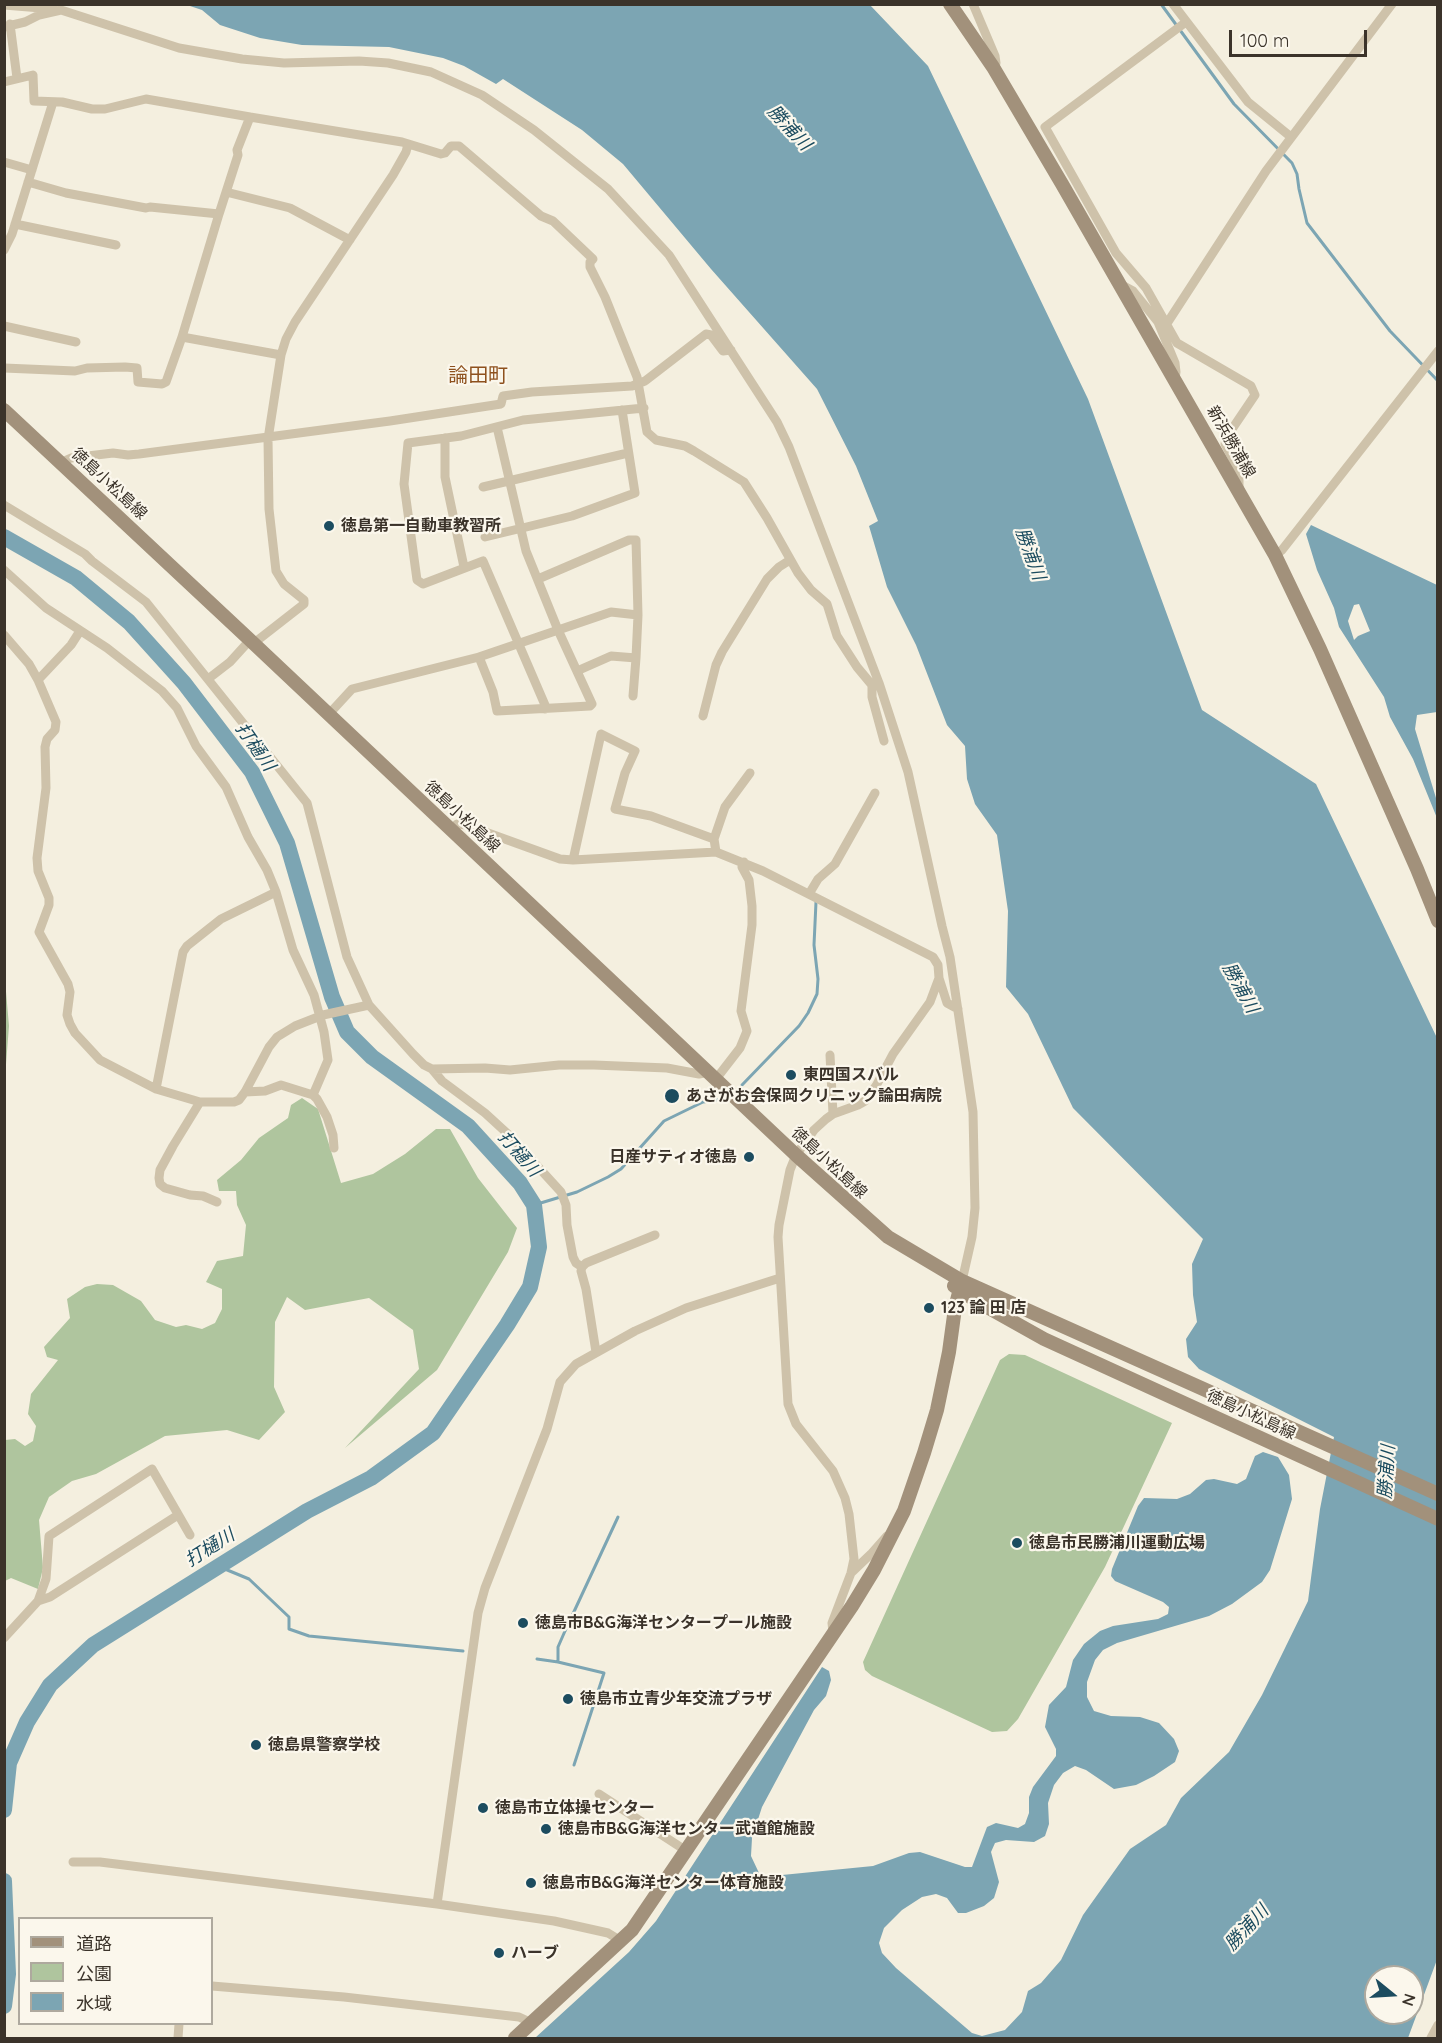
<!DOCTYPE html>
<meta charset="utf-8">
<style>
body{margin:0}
#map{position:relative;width:1442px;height:2043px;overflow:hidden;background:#f4efdf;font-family:Quicksand,"Noto Sans JP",sans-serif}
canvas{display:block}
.frame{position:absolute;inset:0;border:6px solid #3b332a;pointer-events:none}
.legend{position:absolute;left:18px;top:1917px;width:195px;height:108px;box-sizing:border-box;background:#fbf7ec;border:2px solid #aea99e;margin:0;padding:8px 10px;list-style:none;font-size:18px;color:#3b332a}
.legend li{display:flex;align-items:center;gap:12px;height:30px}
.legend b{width:30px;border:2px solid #aea99e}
.north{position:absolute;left:1364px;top:1965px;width:60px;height:60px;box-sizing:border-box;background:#fbf7ec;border:2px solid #aea99e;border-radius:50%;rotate:108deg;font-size:16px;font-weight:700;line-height:24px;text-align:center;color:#3b332a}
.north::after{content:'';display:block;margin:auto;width:21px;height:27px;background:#1c4c5f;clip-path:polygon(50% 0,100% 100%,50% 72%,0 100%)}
.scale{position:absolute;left:1229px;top:30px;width:138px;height:27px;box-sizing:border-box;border:3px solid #3b332a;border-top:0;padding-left:8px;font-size:18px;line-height:21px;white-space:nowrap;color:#3b332a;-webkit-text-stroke:4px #fbf7ec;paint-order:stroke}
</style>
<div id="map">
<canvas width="1442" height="2043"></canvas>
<div class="frame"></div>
<ul class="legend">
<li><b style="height:8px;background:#a2917b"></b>道路</li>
<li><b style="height:16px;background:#afc59e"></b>公園</li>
<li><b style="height:16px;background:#7ca5b3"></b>水域</li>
</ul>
<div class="north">N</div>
<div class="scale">100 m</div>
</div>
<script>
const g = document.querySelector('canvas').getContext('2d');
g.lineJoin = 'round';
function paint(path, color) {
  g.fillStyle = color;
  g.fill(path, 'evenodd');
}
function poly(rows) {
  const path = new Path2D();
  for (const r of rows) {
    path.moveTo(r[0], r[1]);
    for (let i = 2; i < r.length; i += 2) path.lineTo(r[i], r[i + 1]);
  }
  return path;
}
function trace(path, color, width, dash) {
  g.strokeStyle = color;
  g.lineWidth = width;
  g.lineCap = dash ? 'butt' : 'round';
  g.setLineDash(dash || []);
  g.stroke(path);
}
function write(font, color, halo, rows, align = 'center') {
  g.font = font + ' Quicksand,"Noto Sans JP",sans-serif';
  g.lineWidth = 4.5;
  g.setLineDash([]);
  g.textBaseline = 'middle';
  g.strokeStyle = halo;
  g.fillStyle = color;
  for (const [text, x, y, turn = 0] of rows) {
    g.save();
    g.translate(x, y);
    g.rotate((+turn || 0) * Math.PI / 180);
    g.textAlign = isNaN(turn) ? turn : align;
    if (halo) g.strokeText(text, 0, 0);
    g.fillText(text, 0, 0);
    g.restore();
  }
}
paint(poly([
 [5,980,9,1026,5,1077,4,980],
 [302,1098,318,1109,341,1183,373,1174,405,1154,436,1129,450,1129,478,1178,517,1228,508,1252,437,1370,345,1448,419,1369,413,1330,369,1298,305,1310,287,1297,275,1322,274,1387,285,1412,259,1440,227,1430,165,1436,96,1474,72,1481,49,1497,39,1520,43,1568,38,1589,11,1578,5,1581,5,1440,15,1439,25,1446,33,1441,36,1426,28,1414,31,1394,58,1360,47,1357,44,1347,70,1318,67,1299,85,1287,97,1284,113,1285,141,1301,155,1320,176,1327,186,1325,202,1329,215,1323,222,1309,222,1289,206,1282,217,1261,243,1256,246,1225,237,1205,236,1191,219,1191,217,1180,241,1160,259,1138,288,1118,291,1105],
 [1009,1354,1025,1355,1172,1423,1105,1567,1018,1719,1007,1731,992,1732,872,1676,865,1670,863,1662,1000,1360]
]), '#afc59e');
paint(poly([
 [187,5,870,5,928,66,1088,399,1202,710,1316,784,1437,1038,1438,1957,1408,2038,535,2038,629,1952,656,1921,822,1667,829,1671,831,1680,826,1696,814,1710,762,1807,752,1838,751,1856,759,1873,772,1876,873,1866,909,1853,920,1852,965,1867,972,1867,987,1827,996,1823,1018,1828,1025,1824,1029,1813,1029,1797,1033,1787,1056,1756,1056,1749,1045,1727,1049,1705,1066,1687,1073,1660,1084,1644,1100,1631,1113,1626,1158,1619,1168,1614,1169,1607,1163,1602,1115,1581,1111,1576,1112,1569,1138,1506,1144,1498,1177,1499,1190,1494,1206,1480,1214,1479,1237,1484,1246,1479,1255,1456,1263,1452,1278,1457,1289,1475,1292,1499,1270,1570,1262,1582,1232,1604,1209,1616,1117,1643,1103,1650,1095,1660,1087,1682,1087,1697,1094,1711,1111,1716,1140,1717,1159,1723,1174,1739,1179,1751,1175,1762,1154,1776,1136,1785,1114,1789,1086,1770,1075,1766,1063,1773,1054,1785,1048,1803,1049,1824,1045,1836,1034,1842,1006,1840,995,1843,991,1852,999,1882,994,1898,984,1906,966,1913,958,1913,947,1898,936,1894,922,1897,902,1910,884,1928,879,1943,882,1953,896,1968,972,2033,982,2036,1005,2030,1022,2012,1028,1991,1041,1983,1061,1960,1083,1915,1130,1849,1166,1825,1181,1798,1229,1752,1262,1695,1308,1601,1320,1509,1334,1437,1199,1369,1188,1357,1186,1339,1197,1322,1193,1295,1192,1264,1203,1239,1073,1108,1028,1014,1006,987,1008,911,997,835,975,804,967,779,965,746,947,725,916,645,887,587,869,526,878,521,856,466,817,389,711,269,623,164,582,130,503,79,496,84,464,66,443,58,389,47,302,45,260,38,220,25,202,10],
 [1376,1977,1412,1977,1412,2013,1376,2013],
 [1311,525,1437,585,1437,712,1417,715,1415,729,1436,798,1437,796,1437,818,1413,759,1390,717,1384,697,1339,627,1334,608,1317,570,1306,534],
 [1359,604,1370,631,1358,636,1354,640,1348,621,1354,605]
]), '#7ca5b3');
trace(poly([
 [1161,4,1234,104,1292,163,1297,174,1299,189,1307,223,1390,331,1438,381],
 [742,1085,799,1026,808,1013,817,994,818,979,814,945,816,902],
 [534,1205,577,1192,608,1177,621,1169,664,1121,703,1102,718,1100],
 [220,1567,249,1579,289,1617,289,1629,309,1636,463,1651],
 [537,1659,558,1662,604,1673,574,1765],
 [558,1661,558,1647,565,1631,618,1517]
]), '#7ca5b3', 3);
trace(poly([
 [4,537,76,578,129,622,184,683,252,772,287,843,332,997,347,1032,372,1057,468,1126,520,1183,534,1205,539,1247,530,1287,507,1325,433,1433,371,1478,307,1511,93,1645,50,1685,27,1722,9,1763,4,1810],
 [4,1881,8,1974,4,2006]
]), '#7ca5b3', 16);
trace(poly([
 [973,4,995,56,996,63,993,67],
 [1173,4,1248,102,1291,137],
 [4,5,53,9],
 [1186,22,1045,127,1116,253,1146,288,1177,343,1251,386,1255,395,1226,438,1225,444,1239,471,1239,489],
 [10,24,17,78],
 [4,27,25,22,39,15,61,10,179,48,242,59,284,63,359,61,388,63,431,72,482,95,534,130,608,189,669,255,777,422,789,447,879,683,908,772,942,926,950,957,973,1112,975,1208,972,1237,962,1281],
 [4,82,33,75,34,101,62,102,92,109,105,109,146,99,250,117],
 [4,162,32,170],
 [28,182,66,193,146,208,150,207,219,214,238,155,237,150,250,117,402,142,441,154,445,153,451,146,459,146,541,216,553,221,593,259,590,262,590,267,605,297,637,377,647,432,656,440,685,446,694,451,744,482,767,518,798,573,811,590,827,604,837,636,857,667,872,685,872,697,884,741],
 [226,192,290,208,350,240],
 [15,224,116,245],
 [4,250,12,234,53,102],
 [1120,284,1133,291,1158,322,1175,363,1176,372,1175,378],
 [4,326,76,342],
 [1164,328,1266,171,1392,4],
 [182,337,219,214],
 [281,355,286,339,295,322,393,175,406,152,408,144],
 [4,368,75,371,87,368,125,367,137,368,138,382,162,384,166,382,182,337,281,355,268,439,269,509,276,571,284,584,304,600,304,604,254,643],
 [445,438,445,477,464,567],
 [62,462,71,458,113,453,128,455,139,454,390,421,501,404,503,396,532,392,632,386,645,381,706,334,711,335,723,351,731,350],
 [483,487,628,453],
 [4,505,85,554,92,561,146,602,303,798,307,803,347,957,369,1005],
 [485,537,572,516,635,493,622,410],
 [1275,555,1282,550,1438,351],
 [4,570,46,608,107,648,162,691,177,708,196,746,226,787,248,837,267,870,276,892],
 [538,579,629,540,636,540,638,615,636,658],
 [80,631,71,645,38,680,56,722,55,730,47,739,45,747,46,788,37,858,38,871,49,898,49,905,39,932,68,984,70,992,67,1015,70,1024,75,1033,100,1060,156,1089,200,1102,234,1102,239,1100,245,1092,269,1047,277,1037,295,1026,323,1015,369,1005,413,1054,424,1065,432,1069,485,1068,510,1070,559,1065,594,1065,667,1068,699,1074,709,1072],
 [4,635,29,664,38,680],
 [479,657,611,612,638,615],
 [577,671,611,656,636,658,633,696],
 [208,679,230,662,250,640],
 [545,709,545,705,483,561,423,584,417,580,404,484,408,443,461,436,523,420,644,408],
 [329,714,352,689,479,657,493,692,497,711,590,706,592,704,558,630,526,551,497,427],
 [703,716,716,665,722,652,767,579,779,567,790,560],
 [452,830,457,824,466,825,560,859,573,860,716,852],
 [714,839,716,852,763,871,933,957,938,965,939,978,947,1003,958,1009],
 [573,860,601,734,635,751,625,773,615,809,651,816,714,839,725,807,750,773],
 [809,894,818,879,835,864,875,793],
 [830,1055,833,1114],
 [432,1069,442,1081,485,1113,509,1135,561,1192,566,1205,567,1225,573,1257,576,1263,582,1267],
 [716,1079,740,1048,747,1031,741,1011,752,925,752,906,749,880,742,867,744,862],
 [156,1089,183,952,187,946,221,919,276,892,293,950,314,995,324,1032,328,1060,313,1095],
 [245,1092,265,1091,281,1085,313,1095,317,1099,327,1117,333,1135,334,1148],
 [200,1102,173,1146,160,1170,159,1178,160,1184,165,1188,190,1195,203,1196,217,1202],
 [596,1352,586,1289,581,1271,582,1267,586,1263,655,1235],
 [851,1573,872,1553,887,1536],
 [38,1601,46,1579,49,1536,152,1469,190,1535],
 [833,1632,832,1623,851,1573,854,1559,849,1514,845,1498,833,1471,796,1424,788,1404,778,1237,779,1225,790,1170,796,1155,814,1130,826,1119,833,1114,858,1105,865,1101,876,1086,893,1054,930,1002,939,978],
 [4,1638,38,1601,50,1597,178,1515],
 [599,1794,685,1850],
 [73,1862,100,1862,437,1904,554,1921,608,1933,621,1941],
 [437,1904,478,1613,485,1588,547,1429,560,1382,576,1364,635,1331,686,1308,780,1278],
 [212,1986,344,1997,519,2017,532,2023],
 [178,2038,179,2024],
 [1431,2038,1438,2025]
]), '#cec2aa', 9);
trace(poly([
 [950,4,993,67,1062,184,1275,555,1320,649,1417,869,1438,921],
 [4,410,250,640,796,1155,888,1237,962,1281,1438,1494],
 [954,1286,978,1302,1044,1339,1438,1519],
 [515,2038,632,1930,852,1606,874,1570,904,1511,924,1453,937,1410,949,1352,955,1308,962,1281]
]), '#a2917b', 14);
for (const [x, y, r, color] of [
 [329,526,6,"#1c4c5f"],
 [791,1075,6,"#1c4c5f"],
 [672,1096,8,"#1c4c5f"],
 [749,1157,6,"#1c4c5f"],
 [929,1308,6,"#1c4c5f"],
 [1017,1543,6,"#1c4c5f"],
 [523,1623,6,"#1c4c5f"],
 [568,1699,6,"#1c4c5f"],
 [256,1745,6,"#1c4c5f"],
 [483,1808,6,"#1c4c5f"],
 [546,1829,6,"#1c4c5f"],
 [531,1883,6,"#1c4c5f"],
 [499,1953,6,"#1c4c5f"]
]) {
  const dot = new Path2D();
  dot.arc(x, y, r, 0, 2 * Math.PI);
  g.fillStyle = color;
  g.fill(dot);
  trace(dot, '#fbf7ec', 2);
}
write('16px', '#3b332a', '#fbf7ec', [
 ["新浜勝浦線",1231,442,60],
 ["徳島小松島線",109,484,43],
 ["徳島小松島線",462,817,43],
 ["徳島小松島線",829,1163,43],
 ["徳島小松島線",1251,1415,25]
]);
write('bold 16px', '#3b332a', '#fbf7ec', [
 ["徳島第一自動車教習所",341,526],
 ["東四国スバル",803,1075],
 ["あさがお会保岡クリニック論田病院",686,1096],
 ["日産サティオ徳島",737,1157,"right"],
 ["123 論 田 店",941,1308],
 ["徳島市民勝浦川運動広場",1029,1543],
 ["徳島市B&G海洋センタープール施設",535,1623],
 ["徳島市立青少年交流プラザ",580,1699],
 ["徳島県警察学校",268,1745],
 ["徳島市立体操センター",495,1808],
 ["徳島市B&G海洋センター武道館施設",558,1829],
 ["徳島市B&G海洋センター体育施設",543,1883],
 ["ハーブ",511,1953]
], 'left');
write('italic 18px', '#1c4c5f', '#fbf7ec', [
 ["勝浦川",789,128,47],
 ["勝浦川",1030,554,70],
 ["打樋川",255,747,55],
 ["勝浦川",1240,988,61],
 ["打樋川",519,1154,49],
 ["勝浦川",1387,1472,-86],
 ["打樋川",210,1548,-32],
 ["勝浦川",1247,1928,-47]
]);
write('20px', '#8e511e', '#fbf7ec', [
 ["論田町",478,376]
]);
</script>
